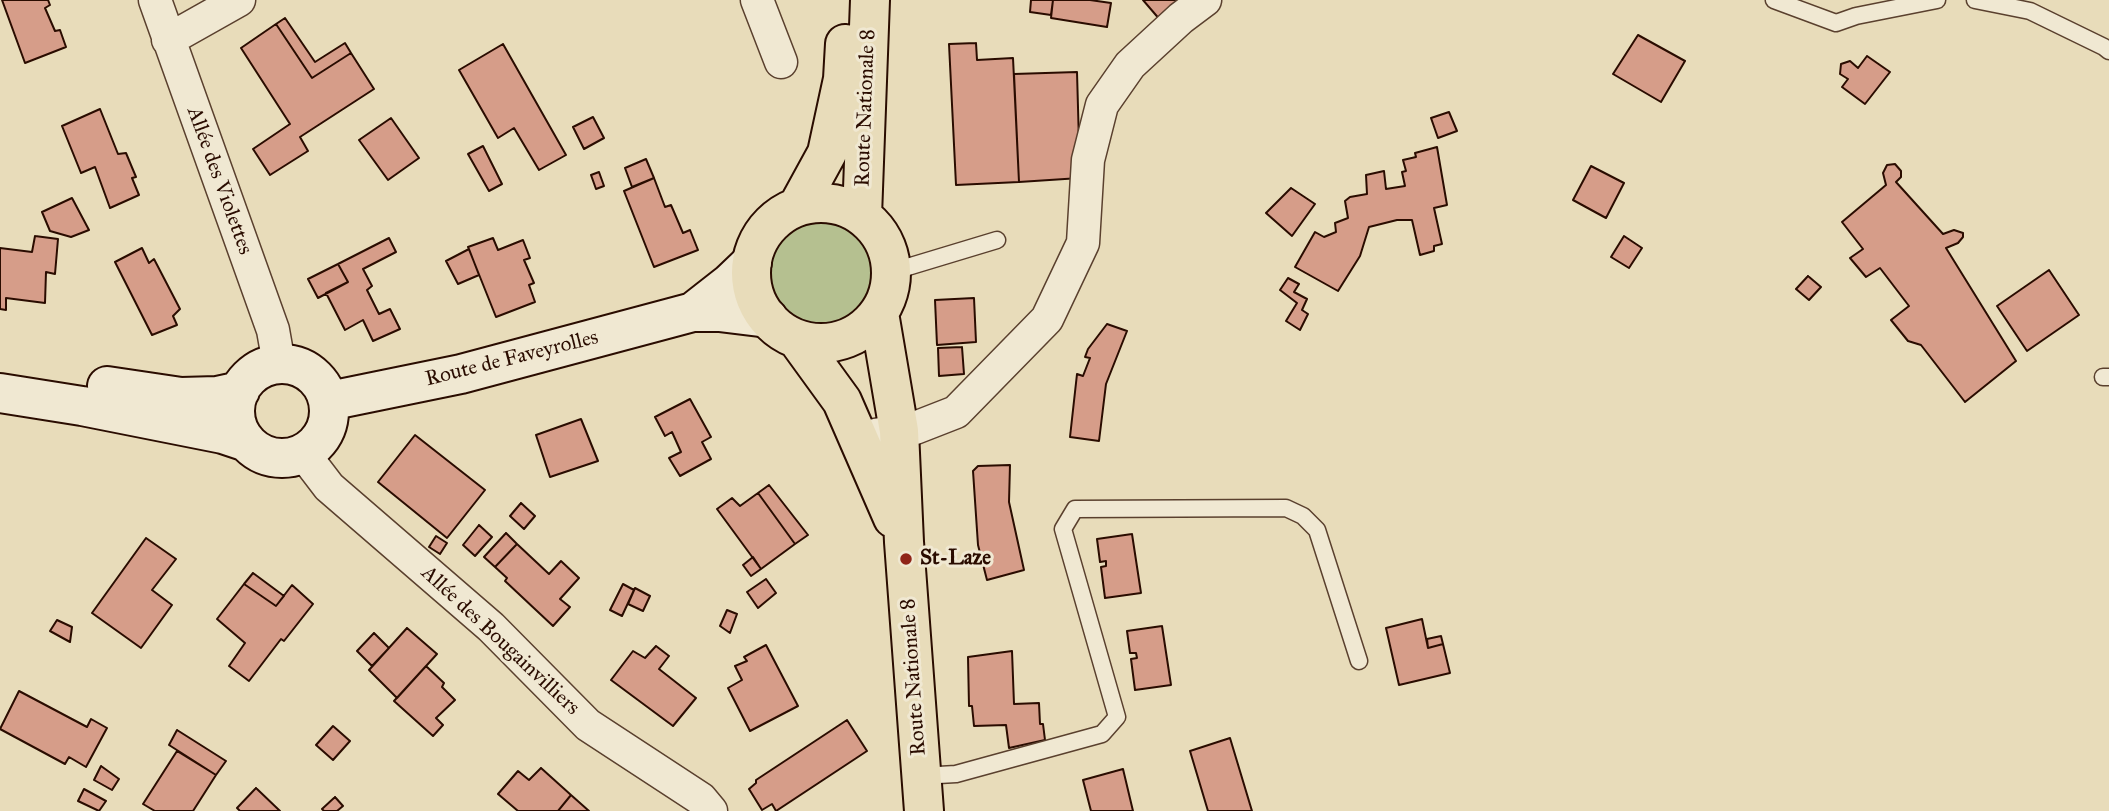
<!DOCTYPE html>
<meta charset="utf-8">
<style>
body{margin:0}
canvas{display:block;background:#e8dcba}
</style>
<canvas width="2109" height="811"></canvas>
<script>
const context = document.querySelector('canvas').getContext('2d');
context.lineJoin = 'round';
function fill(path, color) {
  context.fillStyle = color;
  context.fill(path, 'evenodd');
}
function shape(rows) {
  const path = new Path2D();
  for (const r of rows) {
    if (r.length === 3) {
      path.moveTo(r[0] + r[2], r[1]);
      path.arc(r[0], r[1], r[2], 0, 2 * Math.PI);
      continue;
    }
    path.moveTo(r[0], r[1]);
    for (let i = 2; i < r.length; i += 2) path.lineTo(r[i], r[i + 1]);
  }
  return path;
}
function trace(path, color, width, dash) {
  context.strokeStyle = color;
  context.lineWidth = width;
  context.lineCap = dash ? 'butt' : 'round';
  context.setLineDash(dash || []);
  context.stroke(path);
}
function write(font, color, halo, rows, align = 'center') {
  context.font = font + ' "IM FELL Great Primer",serif';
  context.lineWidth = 6;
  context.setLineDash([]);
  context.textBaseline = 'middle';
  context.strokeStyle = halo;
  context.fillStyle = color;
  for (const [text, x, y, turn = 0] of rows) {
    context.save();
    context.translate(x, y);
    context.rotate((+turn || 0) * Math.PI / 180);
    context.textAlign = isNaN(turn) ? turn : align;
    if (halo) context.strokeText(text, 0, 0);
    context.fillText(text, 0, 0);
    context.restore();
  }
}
fill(shape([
 [822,272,69]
]), '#b5c090');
const building = shape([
 [2,0,48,0,50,5,45,8,55,31,60,30,66,47,25,63,2,0],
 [1031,0,1053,0,1051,15,1030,12,1031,0],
 [1053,0,1090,0,1111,3,1107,27,1051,18,1053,0],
 [1143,0,1183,0,1161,21,1143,0],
 [285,18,315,62,345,43,351,53,312,78,276,24,285,18],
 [276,24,312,78,351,53,374,89,300,137,308,151,270,175,253,149,290,124,241,48,276,24],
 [1638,35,1685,61,1661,102,1613,74,1638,35],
 [976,43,977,60,1013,58,1019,182,956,185,949,44,976,43],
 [503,44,566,155,539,170,514,128,498,138,459,70,503,44],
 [1867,56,1890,72,1865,104,1842,87,1848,79,1840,74,1841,64,1850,61,1858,68,1867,56],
 [1077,72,1080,178,1019,182,1014,74,1077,72],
 [100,109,118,154,126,153,136,177,132,178,139,195,110,208,95,167,81,173,62,126,100,109],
 [1449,112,1457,131,1438,138,1431,118,1449,112],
 [593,117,604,138,584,149,573,127,593,117],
 [391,118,419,158,388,180,359,140,391,118],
 [483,146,502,184,489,191,468,154,483,146],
 [1437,147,1447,205,1434,208,1442,244,1434,246,1434,251,1420,255,1412,220,1397,220,1369,227,1360,256,1338,291,1295,267,1315,232,1324,237,1336,232,1335,223,1348,218,1345,201,1350,197,1367,194,1366,175,1384,171,1386,189,1405,186,1402,172,1406,171,1403,160,1416,157,1415,153,1437,147],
 [646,159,654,178,632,187,625,168,646,159],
 [1895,164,1901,171,1901,177,1896,182,1943,234,1954,230,1963,233,1963,237,1958,243,1946,248,2016,361,1965,402,1921,345,1908,341,1891,320,1909,306,1880,268,1866,277,1850,258,1863,249,1842,222,1886,185,1883,173,1887,165,1895,164],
 [1591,166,1624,183,1606,218,1573,200,1591,166],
 [599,172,604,186,596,189,591,175,599,172],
 [654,178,665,207,671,205,683,233,690,230,698,250,654,267,624,191,654,178],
 [1291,188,1315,204,1292,236,1266,213,1291,188],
 [72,198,89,230,71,237,50,231,42,212,72,198],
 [35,236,58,239,55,274,46,272,45,303,6,298,6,310,0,309,0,248,32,252,35,236],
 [1624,236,1642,248,1629,268,1611,257,1624,236],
 [389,238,396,252,363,269,372,286,367,290,379,314,390,309,400,329,373,341,363,320,345,330,326,293,348,282,338,264,389,238],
 [493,238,498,250,523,240,530,258,524,260,534,283,529,285,535,302,496,317,468,247,493,238],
 [142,248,149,263,154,259,180,309,173,316,177,325,152,335,115,262,142,248],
 [469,249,479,275,458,284,446,261,469,249],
 [338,264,348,282,318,298,308,279,338,264],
 [2049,270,2079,315,2027,351,1997,306,2049,270],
 [1808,276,1821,287,1809,300,1796,289,1808,276],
 [1288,278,1299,284,1294,292,1307,299,1302,310,1308,314,1300,330,1286,321,1297,303,1280,290,1288,278],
 [974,298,976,342,937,345,935,300,974,298],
 [1107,324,1127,331,1106,384,1099,441,1070,437,1077,374,1083,376,1090,358,1085,357,1088,349,1107,324],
 [962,347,964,374,939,376,938,348,962,347],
 [690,399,711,437,702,442,711,459,680,476,669,458,681,452,672,432,665,436,655,417,690,399],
 [581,419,598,461,550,477,536,435,581,419],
 [415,435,485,490,447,538,378,482,415,435],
 [1010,465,1009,502,1024,570,987,580,978,545,973,471,978,466,1010,465],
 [769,485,808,535,795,544,758,493,769,485],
 [758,493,795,544,761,569,717,509,732,498,740,506,758,493],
 [521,503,535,516,524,529,510,516,521,503],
 [479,525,492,537,475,556,463,545,479,525],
 [506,533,517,544,495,567,484,557,506,533],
 [1132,534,1141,593,1105,598,1101,567,1106,566,1106,561,1100,562,1097,539,1132,534],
 [436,536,447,543,440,554,429,547,436,536],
 [146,538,176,559,152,590,172,605,141,648,92,613,146,538],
 [517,544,549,574,561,561,579,578,560,599,570,607,553,626,505,581,507,578,495,567,517,544],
 [753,557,761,569,751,576,743,565,753,557],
 [253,573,284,596,276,606,244,584,253,573],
 [766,579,776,593,758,608,747,592,766,579],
 [244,584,276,606,292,585,313,604,284,641,281,639,249,681,229,666,245,643,217,619,244,584],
 [623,584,634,590,622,616,610,610,623,584],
 [635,588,650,596,643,611,628,604,635,588],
 [727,610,737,614,730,633,720,626,727,610],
 [1422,619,1428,648,1443,644,1450,673,1399,685,1386,628,1422,619],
 [57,620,72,627,70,642,50,631,57,620],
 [1162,626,1171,685,1135,690,1131,659,1137,658,1136,653,1130,653,1127,631,1162,626],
 [407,628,437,654,397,698,369,670,407,628],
 [374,633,389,648,372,666,357,651,374,633],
 [1441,636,1443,644,1428,648,1427,639,1441,636],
 [766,645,798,706,750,731,728,688,742,680,735,666,747,661,744,657,766,645],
 [656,646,669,656,659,669,696,698,673,726,611,680,633,651,645,658,656,646],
 [1012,651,1014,704,1039,703,1040,724,1043,724,1045,740,1009,748,1006,725,974,726,972,706,969,706,968,657,1012,651],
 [426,666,444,683,442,687,455,700,436,718,443,725,433,736,394,701,426,666],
 [19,691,87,727,91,719,107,728,86,767,69,757,65,764,0,729,19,691],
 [847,720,867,751,776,811,772,804,762,810,749,789,756,783,756,780,847,720],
 [333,726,350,741,333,760,316,745,333,726],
 [177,730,226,761,216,775,169,745,177,730],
 [1230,738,1252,811,1208,811,1190,751,1230,738],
 [177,751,216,775,193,811,155,811,143,804,177,751],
 [101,766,119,779,112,790,94,780,101,766],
 [541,768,571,795,558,811,518,811,498,794,518,771,529,780,541,768],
 [1123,769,1133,811,1091,811,1083,780,1123,769],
 [256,788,280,811,240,811,237,808,256,788],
 [84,789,106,801,99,811,78,801,84,789],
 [571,795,589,811,558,811,571,795],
 [335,797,343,806,337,811,324,811,322,809,335,797]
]);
fill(building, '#d69d89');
trace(building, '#2a0c00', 2);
const service = shape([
 [1774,0,1836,23,1856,16,1937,0],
 [1975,0,2030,11,2104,47,2109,51],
 [891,272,997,240],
 [2103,377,2109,377],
 [921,776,956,774,1102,734,1117,717,1063,529,1075,509,1286,508,1303,516,1317,530,1359,661]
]);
const minor = shape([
 [155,0,273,330,279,364],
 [757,0,781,62],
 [168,40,239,0],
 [875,435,915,428,956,412,1047,319,1083,243,1088,160,1102,105,1130,65,1181,18,1205,0],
 [303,453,329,487,491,627,588,725,701,799,711,811]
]);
const secondary = shape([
 [693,312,730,283,752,262],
 [282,411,47],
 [107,386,181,397,217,396,240,391],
 [0,393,82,406,223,434,247,442],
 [329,401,461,374,693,312,719,312,768,318]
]);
const primary = shape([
 [821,273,70],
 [798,206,827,153,843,79,845,44],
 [862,216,870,0],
 [879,313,899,431,904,542,924,811],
 [797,339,842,401,893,518]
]);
trace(service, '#5a402e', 19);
trace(minor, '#5a402e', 35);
trace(secondary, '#2a0c00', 42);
trace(primary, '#2a0c00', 42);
trace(service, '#f0e8d2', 16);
trace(minor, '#f0e8d2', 32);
trace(secondary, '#f0e8d2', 38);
trace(primary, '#e8dcba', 38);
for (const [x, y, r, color] of [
 [906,559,7,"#8f2418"]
]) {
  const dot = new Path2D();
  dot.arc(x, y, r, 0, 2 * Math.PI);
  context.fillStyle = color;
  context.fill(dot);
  trace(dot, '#f0e8d2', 2.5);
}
write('21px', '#2a0c00', '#f0e8d2', [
 ["Route Nationale 8",866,108,-88],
 ["Allée des Violettes",219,181,70],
 ["Route de Faveyrolles",512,359,-14],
 ["Allée des Bougainvilliers",500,641,43],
 ["Route Nationale 8",914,677,-94]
]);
write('bold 21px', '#2a0c00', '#f0e8d2', [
 ["St-Laze",920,559]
], 'left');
</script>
